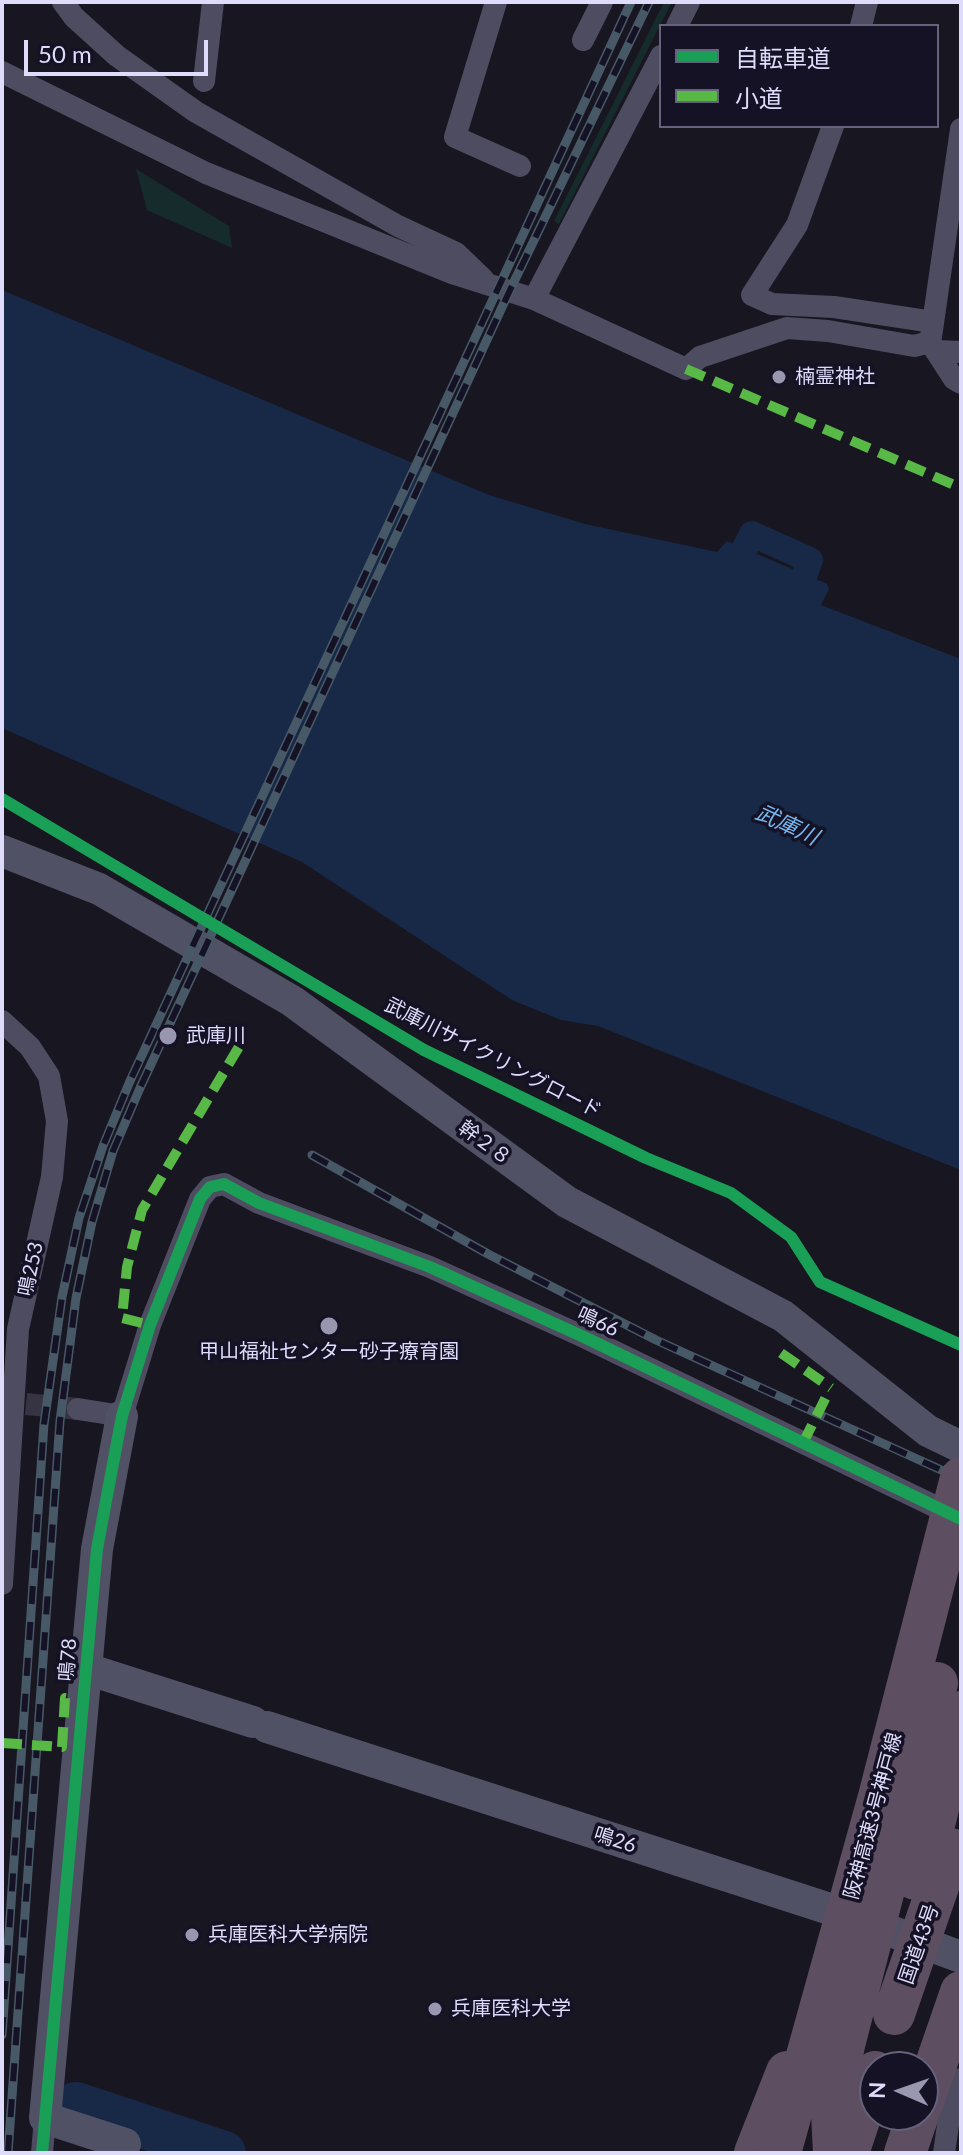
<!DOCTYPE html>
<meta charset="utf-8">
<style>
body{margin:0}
#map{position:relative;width:963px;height:2155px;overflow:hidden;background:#181621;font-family:Lato,"Noto Sans JP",sans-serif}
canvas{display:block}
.frame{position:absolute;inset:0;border:4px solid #dedbfb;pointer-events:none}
.legend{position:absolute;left:659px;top:24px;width:280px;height:104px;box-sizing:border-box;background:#151225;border:2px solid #65627b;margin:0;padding:10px 14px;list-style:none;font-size:24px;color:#dedbfb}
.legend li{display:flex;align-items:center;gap:16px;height:40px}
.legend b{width:40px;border:2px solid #65627b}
.north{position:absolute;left:859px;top:2051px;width:80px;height:80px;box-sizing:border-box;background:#151225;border:2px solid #65627b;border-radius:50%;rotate:272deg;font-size:22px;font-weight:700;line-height:32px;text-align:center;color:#dedbfb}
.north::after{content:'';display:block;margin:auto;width:28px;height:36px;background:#9996af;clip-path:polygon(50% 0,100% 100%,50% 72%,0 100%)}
.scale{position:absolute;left:24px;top:40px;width:184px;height:36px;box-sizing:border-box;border:4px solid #dedbfb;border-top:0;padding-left:10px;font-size:24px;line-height:28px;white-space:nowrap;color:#dedbfb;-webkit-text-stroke:6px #151225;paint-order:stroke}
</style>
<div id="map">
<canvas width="963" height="2155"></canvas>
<div class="frame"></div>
<ul class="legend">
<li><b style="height:10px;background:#1a9f57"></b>自転車道</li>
<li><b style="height:10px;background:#58b947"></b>小道</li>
</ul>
<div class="north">N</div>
<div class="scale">50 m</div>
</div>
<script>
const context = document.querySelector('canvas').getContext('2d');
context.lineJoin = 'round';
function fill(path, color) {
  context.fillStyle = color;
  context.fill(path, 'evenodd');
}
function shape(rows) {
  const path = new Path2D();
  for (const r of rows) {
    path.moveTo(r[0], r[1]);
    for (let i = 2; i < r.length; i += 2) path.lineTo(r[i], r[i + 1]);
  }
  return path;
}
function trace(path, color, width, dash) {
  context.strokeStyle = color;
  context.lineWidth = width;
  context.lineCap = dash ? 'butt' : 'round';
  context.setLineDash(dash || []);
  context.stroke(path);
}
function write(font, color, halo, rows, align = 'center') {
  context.font = font + ' Lato,"Noto Sans JP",sans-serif';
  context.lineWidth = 7;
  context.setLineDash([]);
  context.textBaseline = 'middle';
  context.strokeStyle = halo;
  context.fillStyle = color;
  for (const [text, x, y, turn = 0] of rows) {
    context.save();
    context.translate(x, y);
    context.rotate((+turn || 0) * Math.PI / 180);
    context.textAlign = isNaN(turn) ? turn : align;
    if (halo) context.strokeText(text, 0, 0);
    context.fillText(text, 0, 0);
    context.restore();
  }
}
fill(shape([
 [664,2,672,2,559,224,554,221],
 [136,169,229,226,232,248,147,210]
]), '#162b2b');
fill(shape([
 [2,290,489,495,585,524,717,552,727,541,827,584,829,589,821,605,961,659,961,1170,598,1026,561,1020,512,1000,302,862,2,728]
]), '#172946');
trace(shape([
 [745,548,752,534,810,560,805,574]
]), '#172946', 26);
trace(shape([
 [76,2104,224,2153]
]), '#172946', 44);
trace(shape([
 [26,1404,78,1409]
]), '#363442', 22, [22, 11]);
trace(shape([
 [63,2,74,17,117,56,196,112,398,226,456,253,483,279],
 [496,2,455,137,520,166],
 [677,26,689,2],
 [861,26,867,2],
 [583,40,602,2],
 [2,72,206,173,452,273,534,299,686,369,700,357,787,328,828,331,914,346,930,342,954,379,961,383],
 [204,81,213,2],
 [833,126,797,225,752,295,772,304,834,307,933,322],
 [534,299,661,56],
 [931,337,961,129],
 [937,351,961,352],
 [2,1021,30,1047,49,1076,57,1121,52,1177,18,1329,2,1584],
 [78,1409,122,1416,150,1325,200,1199,210,1187,224,1184,259,1203,430,1267,584,1337,957,1517],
 [42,2153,45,2118],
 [944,2153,949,2118,961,2079]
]), '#4e4c60', 22);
trace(shape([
 [2,851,99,889,292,1001,567,1202,783,1316,928,1431,961,1447],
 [122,1416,97,1549,45,2118,125,2144],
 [87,1669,253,1722],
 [267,1727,836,1911,961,1957]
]), '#515166', 32);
trace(shape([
 [923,2102,961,1992],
 [755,2153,787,2072],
 [848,2153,875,2072],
 [905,2153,918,2115]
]), '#5e4e62', 42);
const rail = shape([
 [312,1155,488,1254,656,1340,961,1479],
 [2,2035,44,1424,62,1297,79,1218,103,1146,130,1081,631,2],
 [8,2153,60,1421,76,1298,92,1222,113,1151,140,1088,510,290,649,2]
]);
trace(rail, '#475967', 9);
trace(rail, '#151225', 6, [18]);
trace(shape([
 [915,1879,935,1821,961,1712],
 [894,2014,951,1849],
 [780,2153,879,1797,961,1478],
 [834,2153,832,2112,844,2045,937,1683]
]), '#5e4e62', 42);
trace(shape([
 [686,369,961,488],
 [142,1323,122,1318,127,1267,142,1210,240,1045,238,1030],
 [781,1353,831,1388],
 [803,1443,826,1397],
 [2,1743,62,1747,65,1698,72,1699]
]), '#58b947', 10, [20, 10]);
trace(shape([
 [2,799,424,1050,646,1158,731,1193,791,1237,820,1282,961,1345],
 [42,2153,97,1549,122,1416,150,1325,200,1199,210,1187,224,1184,259,1203,430,1267,584,1337,961,1519]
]), '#1a9f57', 12);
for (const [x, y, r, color] of [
 [779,377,8,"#9996af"],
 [168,1036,10,"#9996af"],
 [329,1326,10,"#9996af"],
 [192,1935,8,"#9996af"],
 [435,2009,8,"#9996af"]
]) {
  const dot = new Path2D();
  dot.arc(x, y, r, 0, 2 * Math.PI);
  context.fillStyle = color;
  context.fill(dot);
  trace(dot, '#151225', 3);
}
write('20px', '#dedbfb', '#151225', [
 ["楠霊神社",795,377],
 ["武庫川",186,1036],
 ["甲山福祉センター砂子療育園",329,1352,"center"],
 ["兵庫医科大学病院",208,1935],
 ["兵庫医科大学",451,2009]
], 'left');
write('20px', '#dedbfb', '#151225', [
 ["武庫川サイクリングロード",493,1058,27],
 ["幹２８",485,1143,36],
 ["鳴253",31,1269,-78],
 ["鳴66",598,1322,25],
 ["鳴78",68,1660,-85],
 ["阪神高速3号神戸線",873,1816,-75],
 ["鳴26",615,1840,18],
 ["国道43号",919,1944,-71]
]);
write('italic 22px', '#75b7ef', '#151225', [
 ["武庫川",787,825,25]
]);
</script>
